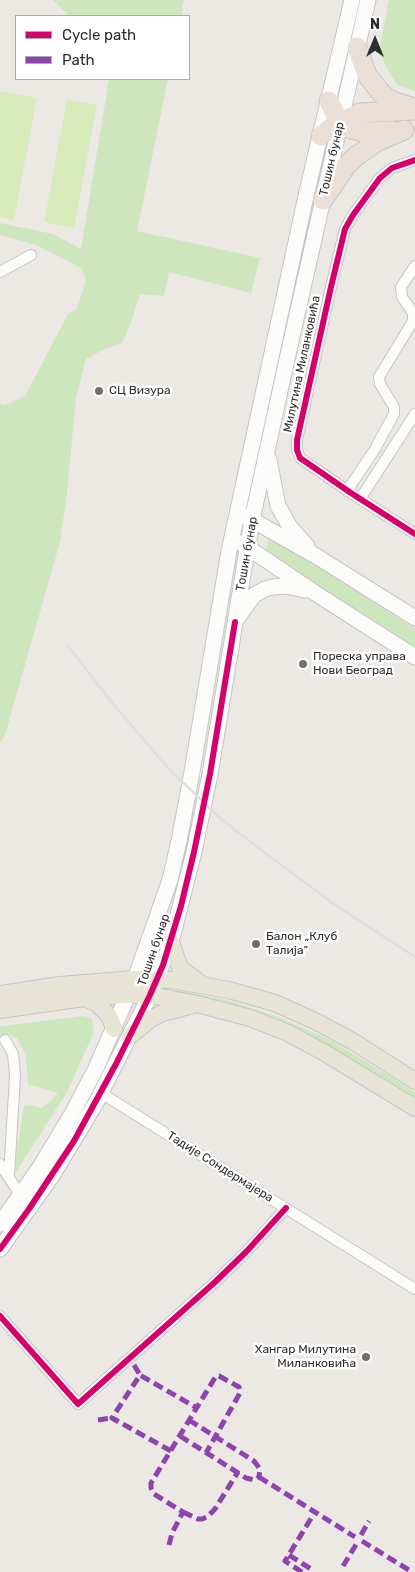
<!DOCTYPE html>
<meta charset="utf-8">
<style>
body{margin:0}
#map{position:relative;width:415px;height:1572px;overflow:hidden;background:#ece8e4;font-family:Rubik,sans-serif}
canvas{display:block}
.legend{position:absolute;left:15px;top:15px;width:175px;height:65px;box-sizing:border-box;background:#fff;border:1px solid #ababab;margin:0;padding:6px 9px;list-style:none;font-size:15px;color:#2e2e2e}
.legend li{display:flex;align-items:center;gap:10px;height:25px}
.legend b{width:25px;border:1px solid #ababab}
.north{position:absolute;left:350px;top:15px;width:50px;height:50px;-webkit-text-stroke:4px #fff;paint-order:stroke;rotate:0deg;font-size:14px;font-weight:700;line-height:20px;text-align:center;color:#2e2e2e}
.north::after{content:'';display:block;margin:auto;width:18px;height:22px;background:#2e2e2e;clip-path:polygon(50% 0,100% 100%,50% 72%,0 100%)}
</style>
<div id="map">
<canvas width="415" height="1572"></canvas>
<ul class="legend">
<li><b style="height:6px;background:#d6006c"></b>Cycle path</li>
<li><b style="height:6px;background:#8e44ad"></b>Path</li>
</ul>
<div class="north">N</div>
</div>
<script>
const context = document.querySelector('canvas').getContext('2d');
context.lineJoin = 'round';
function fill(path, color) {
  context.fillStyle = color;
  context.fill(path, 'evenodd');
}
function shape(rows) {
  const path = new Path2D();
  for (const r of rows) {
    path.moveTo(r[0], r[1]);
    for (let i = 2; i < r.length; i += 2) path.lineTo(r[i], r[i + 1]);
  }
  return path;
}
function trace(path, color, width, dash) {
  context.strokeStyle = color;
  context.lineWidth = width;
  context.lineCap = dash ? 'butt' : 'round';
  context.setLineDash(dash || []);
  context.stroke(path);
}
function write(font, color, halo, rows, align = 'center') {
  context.font = font + ' Rubik,sans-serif';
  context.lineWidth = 5;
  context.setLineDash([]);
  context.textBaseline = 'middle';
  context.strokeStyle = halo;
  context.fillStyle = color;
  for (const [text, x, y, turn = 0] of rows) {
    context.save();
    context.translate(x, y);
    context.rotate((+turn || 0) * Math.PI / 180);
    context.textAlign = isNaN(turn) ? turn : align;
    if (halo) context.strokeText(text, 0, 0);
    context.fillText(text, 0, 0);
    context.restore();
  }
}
fill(shape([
 [53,0,184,0,181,16,69,16],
 [389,0,415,0,415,91,397,85,379,54],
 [109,79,168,79,137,231,260,258,251,293,169,272,164,296,140,294,131,322,122,343,105,349,86,359,76,398,67,493,60,542,5,735,0,742,0,404,5,405,25,396,68,314,77,309,86,280,81,268,36,245,0,235,0,223,53,234,81,249],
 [270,536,415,629,415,648,265,551],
 [176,990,224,999,279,1017,332,1041,415,1092,415,1104,323,1046,174,996],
 [84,1016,92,1019,94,1032,67,1092,16,1172,15,1163,24,1106,30,1105,41,1108,50,1102,58,1093,28,1084,26,1056,17,1038,7,1034,0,1035,0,1026]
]), '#cee6be');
fill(shape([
 [0,91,37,98,14,220,0,217],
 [67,99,97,105,74,228,44,222]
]), '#d9eabb');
const street = shape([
 [415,160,392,168,380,178,353,215,345,229,331,287,297,440,297,450,300,458,351,493,415,534],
 [0,272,31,255],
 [347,491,375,449,394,414,394,407,380,384,379,377,413,321,413,313,402,297,401,287,415,266],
 [360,499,415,414],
 [5,1040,13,1054,15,1076,9,1176],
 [101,1093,415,1289],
 [0,1164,21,1196],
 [0,1316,78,1404,214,1283,246,1252,286,1208]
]);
const secondary = shape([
 [269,460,278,506,290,527,307,546],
 [245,516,316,556,415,618],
 [241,543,315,593,415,657],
 [238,617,254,595,265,589,273,587,286,586,305,590],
 [0,1224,40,1167,73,1112,96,1068,135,979,170,880,179,841,192,772,229,551,306,196,352,0],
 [0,1249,52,1176,96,1103,150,995,171,942,194,852,210,774,252,520,287,359,368,0]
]);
const primary = shape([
 [171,942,180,968,200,983],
 [0,994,60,985,135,979,171,980,229,990,275,1003,317,1022,354,1042,415,1081],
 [84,998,96,1003,106,1012,111,1020,114,1029],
 [0,1010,84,998,128,995,150,995,197,1004,250,1018,288,1033,325,1053,415,1108],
 [130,1036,152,1018,163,1013,193,1005]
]);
const highway = shape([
 [357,47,367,75,382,94,392,101,411,107],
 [329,101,337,117,346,126,351,129,364,132,393,131],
 [321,136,333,126,360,113,415,110],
 [323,200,346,166,355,157,378,141,404,130]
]);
trace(street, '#c5c4c5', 12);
trace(secondary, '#c5c4c5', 17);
trace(primary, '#c6c5c4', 18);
trace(highway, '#c6c5c4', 21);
trace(street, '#fcfcfb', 10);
trace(secondary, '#fcfcfb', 15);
trace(primary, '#e8e4d6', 16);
trace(highway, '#eadfd6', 19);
trace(shape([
 [68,646,114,705,170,770,220,818,265,853,334,904,415,957]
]), '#dfdfe1', 2.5);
trace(shape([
 [134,1365,140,1375],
 [98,1420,112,1418],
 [189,1420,254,1461,260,1469,259,1477],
 [180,1436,246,1478,255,1480,259,1477],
 [171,1451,112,1418,140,1375,197,1408],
 [259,1477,355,1537],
 [183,1512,198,1519,202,1519,207,1517,215,1509,238,1472],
 [361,1535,369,1521],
 [362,1541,412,1572],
 [169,1545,172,1533,183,1512,154,1494,151,1488,151,1483,216,1376,219,1376,239,1387,240,1393,206,1453],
 [289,1555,311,1569,309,1572],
 [343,1566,357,1543],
 [302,1572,285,1561,315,1512]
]), '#8e44ad', 5, [10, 5]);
trace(shape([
 [415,160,392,168,380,178,353,215,345,229,331,287,297,440,297,450,300,458,351,493,415,534],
 [0,1249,29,1209,74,1141,116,1064,150,995,163,965,181,906,194,852,210,774,235,622],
 [0,1316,78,1404,214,1283,246,1252,286,1208]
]), '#d6006c', 6);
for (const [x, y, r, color] of [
 [99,391,5,"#706f6e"],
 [303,664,5,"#706f6e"],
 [256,944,5,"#706f6e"],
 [366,1357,5,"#706f6e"]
]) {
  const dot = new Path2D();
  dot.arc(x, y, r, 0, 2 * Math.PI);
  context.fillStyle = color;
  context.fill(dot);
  trace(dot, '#fff', 2);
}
write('12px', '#2e2e2e', '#fff', [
 ["Тошин бунар",332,159,-77],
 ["Милутина Миланковића",302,364,-78],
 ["Тошин бунар",247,554,-80],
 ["Тошин бунар",154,950,-71],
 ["Тадије Сондермајера",220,1167,32]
]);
write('12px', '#2e2e2e', '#fff', [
 ["СЦ Визура",109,391],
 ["Пореска управа",313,657],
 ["Нови Београд",313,671],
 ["Балон „Клуб",266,937],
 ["Талија”",266,951],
 ["Хангар Милутина",356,1350,"right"],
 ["Миланковића",356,1364,"right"]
], 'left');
</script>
